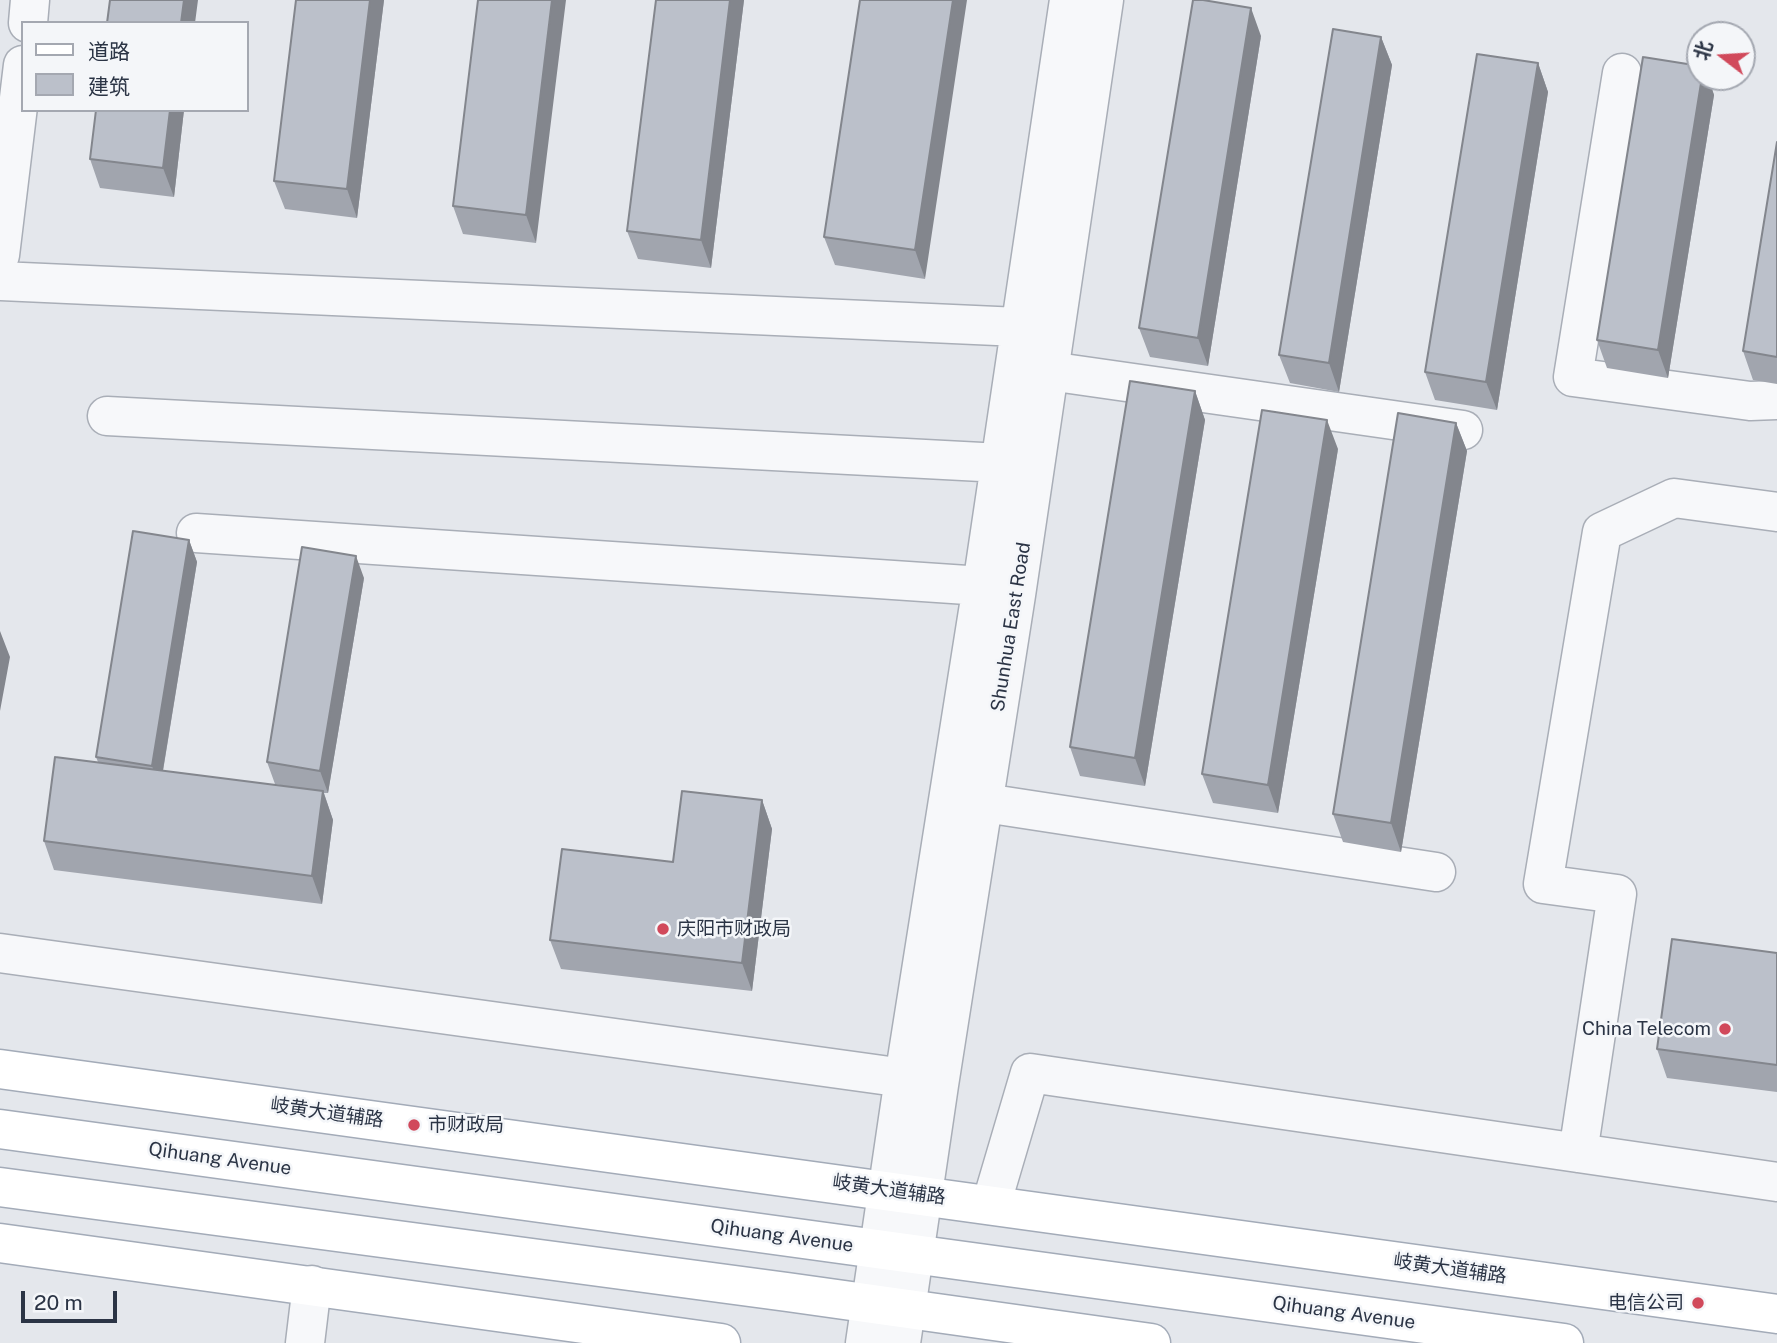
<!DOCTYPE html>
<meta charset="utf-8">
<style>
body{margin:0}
#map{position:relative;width:1777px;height:1343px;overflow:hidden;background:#e4e7ec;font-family:"Public Sans","Noto Sans SC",sans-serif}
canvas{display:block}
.legend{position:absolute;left:21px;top:21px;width:228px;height:91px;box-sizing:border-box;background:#f4f6f9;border:2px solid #a4a8b1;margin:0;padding:9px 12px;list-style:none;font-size:21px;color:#2b3445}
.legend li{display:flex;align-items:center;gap:14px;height:35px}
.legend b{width:35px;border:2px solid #a4a8b1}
.north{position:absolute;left:1686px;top:21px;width:70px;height:70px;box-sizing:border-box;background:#f4f6f9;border:2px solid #a4a8b1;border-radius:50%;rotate:287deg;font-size:19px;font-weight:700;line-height:28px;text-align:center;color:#2b3445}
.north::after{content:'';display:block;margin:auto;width:24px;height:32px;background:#d1495b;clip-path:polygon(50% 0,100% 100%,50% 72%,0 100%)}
.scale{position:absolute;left:21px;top:1291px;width:96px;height:32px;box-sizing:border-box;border:4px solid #2b3445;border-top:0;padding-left:9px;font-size:21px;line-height:24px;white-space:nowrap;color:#2b3445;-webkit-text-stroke:5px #f4f6f9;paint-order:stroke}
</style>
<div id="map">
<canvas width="1777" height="1343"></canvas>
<ul class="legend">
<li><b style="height:9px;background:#fff"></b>道路</li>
<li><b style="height:19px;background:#bbc0ca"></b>建筑</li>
</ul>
<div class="north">北</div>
<div class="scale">20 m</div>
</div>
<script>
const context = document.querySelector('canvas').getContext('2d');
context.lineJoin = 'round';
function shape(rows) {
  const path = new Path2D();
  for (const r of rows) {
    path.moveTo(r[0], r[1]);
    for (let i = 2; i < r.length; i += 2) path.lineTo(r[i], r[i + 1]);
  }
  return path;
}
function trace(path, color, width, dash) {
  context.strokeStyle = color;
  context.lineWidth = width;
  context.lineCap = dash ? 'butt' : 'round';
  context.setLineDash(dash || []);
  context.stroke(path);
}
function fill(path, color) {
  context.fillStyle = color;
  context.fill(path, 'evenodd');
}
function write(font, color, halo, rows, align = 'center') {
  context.font = font + ' "Public Sans","Noto Sans SC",sans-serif';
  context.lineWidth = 5;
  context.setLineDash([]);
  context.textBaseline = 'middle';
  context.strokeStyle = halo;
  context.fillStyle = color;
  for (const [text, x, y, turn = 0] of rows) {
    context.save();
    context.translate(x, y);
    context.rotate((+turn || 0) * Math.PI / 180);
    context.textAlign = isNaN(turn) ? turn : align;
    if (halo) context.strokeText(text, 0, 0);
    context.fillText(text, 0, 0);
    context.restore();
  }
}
const minor = shape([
 [28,23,30,0],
 [1622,73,1573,377,1750,401,1777,400],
 [0,255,23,65],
 [0,281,1019,327],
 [1049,371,1463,430],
 [107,416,1001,463],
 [196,533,982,586],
 [985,803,1436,872],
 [0,953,904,1078],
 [1578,1153,1617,894,1543,884,1602,532,1674,498,1777,512],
 [991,1205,1030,1073,1777,1182],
 [305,1343,312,1285],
 [865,1343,904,1078,982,586,1069,0],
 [901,1343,939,1085,1016,595,1104,0]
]);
const major = shape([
 [0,1069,1777,1314],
 [0,1129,1564,1343],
 [0,1187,787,1292,1151,1343],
 [0,1243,721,1343]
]);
trace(minor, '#a9aeb7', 41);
trace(major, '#a3abb8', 41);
trace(minor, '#f7f8fa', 38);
trace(major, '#fff', 38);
fill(shape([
 [296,0,384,0,357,218,285,209,274,181],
 [478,0,536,243,463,234,453,206],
 [656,0,744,0,711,268,638,259,627,231],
 [860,0,925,279,835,265,824,237],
 [1261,36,1208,366,1150,357,1139,328],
 [1381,37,1392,65,1339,392,1290,383,1279,355],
 [1538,63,1548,92,1497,410,1435,400,1425,372],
 [1700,77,1708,77,1714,95,1668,378,1607,368,1597,340],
 [184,110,174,197,100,188,90,159],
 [1777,142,1777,384,1753,380,1743,351],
 [1195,391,1205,420,1145,786,1080,776,1070,747],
 [1456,423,1467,451,1401,852,1343,842,1333,814],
 [1338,449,1278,813,1213,803,1202,774],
 [189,540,197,562,163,771,291,787,275,784,267,762,364,578,328,793,324,793,333,820,322,904,54,870,44,841,98,762,96,757],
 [762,800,772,829,752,991,561,969,550,940,673,862],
 [1777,953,1777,1092,1667,1078,1657,1049]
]), '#a1a5ae');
fill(shape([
 [184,0,198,0,195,23,181,23],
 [370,0,384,0,357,218,347,189],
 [552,0,566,0,536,243,526,215],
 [730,0,744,0,711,268,701,240],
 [953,0,967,0,925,279,915,250],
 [1251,8,1261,36,1208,366,1198,338],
 [1381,37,1392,65,1339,392,1329,363],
 [1538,63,1548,92,1497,410,1486,382],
 [1702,77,1708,77,1714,95,1668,378,1658,350],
 [170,110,184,110,174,197,163,168],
 [1195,391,1205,420,1145,786,1135,758],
 [1327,420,1338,449,1278,813,1268,785],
 [1456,423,1467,451,1401,852,1391,823],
 [189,540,197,562,160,788,152,766],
 [356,556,364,578,328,793,320,771],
 [0,631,10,657,0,711],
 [323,791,333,820,322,904,312,876],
 [762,800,772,829,752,991,742,963]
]), '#83868d');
const building = shape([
 [110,0,184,0,181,23,107,23,110,0],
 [296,0,370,0,347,189,274,181,296,0],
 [478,0,552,0,526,215,453,206,478,0],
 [656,0,730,0,701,240,627,231,656,0],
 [860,0,953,0,915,250,824,237,860,0],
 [1193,0,1203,0,1251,8,1198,338,1139,328,1193,0],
 [1333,29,1381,37,1329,363,1279,355,1333,29],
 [1477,54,1538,63,1486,382,1425,372,1477,54],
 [1643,57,1700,66,1700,77,1702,77,1658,350,1597,340,1643,57],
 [96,110,170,110,163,168,90,159,96,110],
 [1777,142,1777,357,1743,351,1777,142],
 [1130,381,1195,391,1135,758,1070,747,1130,381],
 [1262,410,1327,420,1268,785,1202,774,1262,410],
 [1398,413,1456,423,1391,823,1333,814,1398,413],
 [133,531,189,540,152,766,96,757,133,531],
 [302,547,356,556,320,771,267,762,302,547],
 [55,757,323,791,312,876,44,841,55,757],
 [682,791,762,800,742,963,550,940,562,849,673,862,682,791],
 [1672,939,1777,953,1777,1065,1657,1049,1672,939]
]);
fill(building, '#bbc0ca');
trace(building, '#83868d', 2);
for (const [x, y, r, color] of [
 [663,929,7,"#d1495b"],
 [1725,1029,7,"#d1495b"],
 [414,1125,7,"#d1495b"],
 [1698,1303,7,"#d1495b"]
]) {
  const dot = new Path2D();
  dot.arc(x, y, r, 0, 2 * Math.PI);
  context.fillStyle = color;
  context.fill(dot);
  trace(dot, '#f4f6f9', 2.5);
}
write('19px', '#2b3445', '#f4f6f9', [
 ["Shunhua East Road",1011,627,-81],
 ["岐黄大道辅路",327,1113,8],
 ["Qihuang Avenue",220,1159,8],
 ["岐黄大道辅路",889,1190,8],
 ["Qihuang Avenue",782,1236,8],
 ["岐黄大道辅路",1450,1269,8],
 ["Qihuang Avenue",1344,1313,8]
]);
write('19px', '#2b3445', '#f4f6f9', [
 ["庆阳市财政局",677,929],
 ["China Telecom",1711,1029,"right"],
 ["市财政局",428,1125],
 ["电信公司",1684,1303,"right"]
], 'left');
</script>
